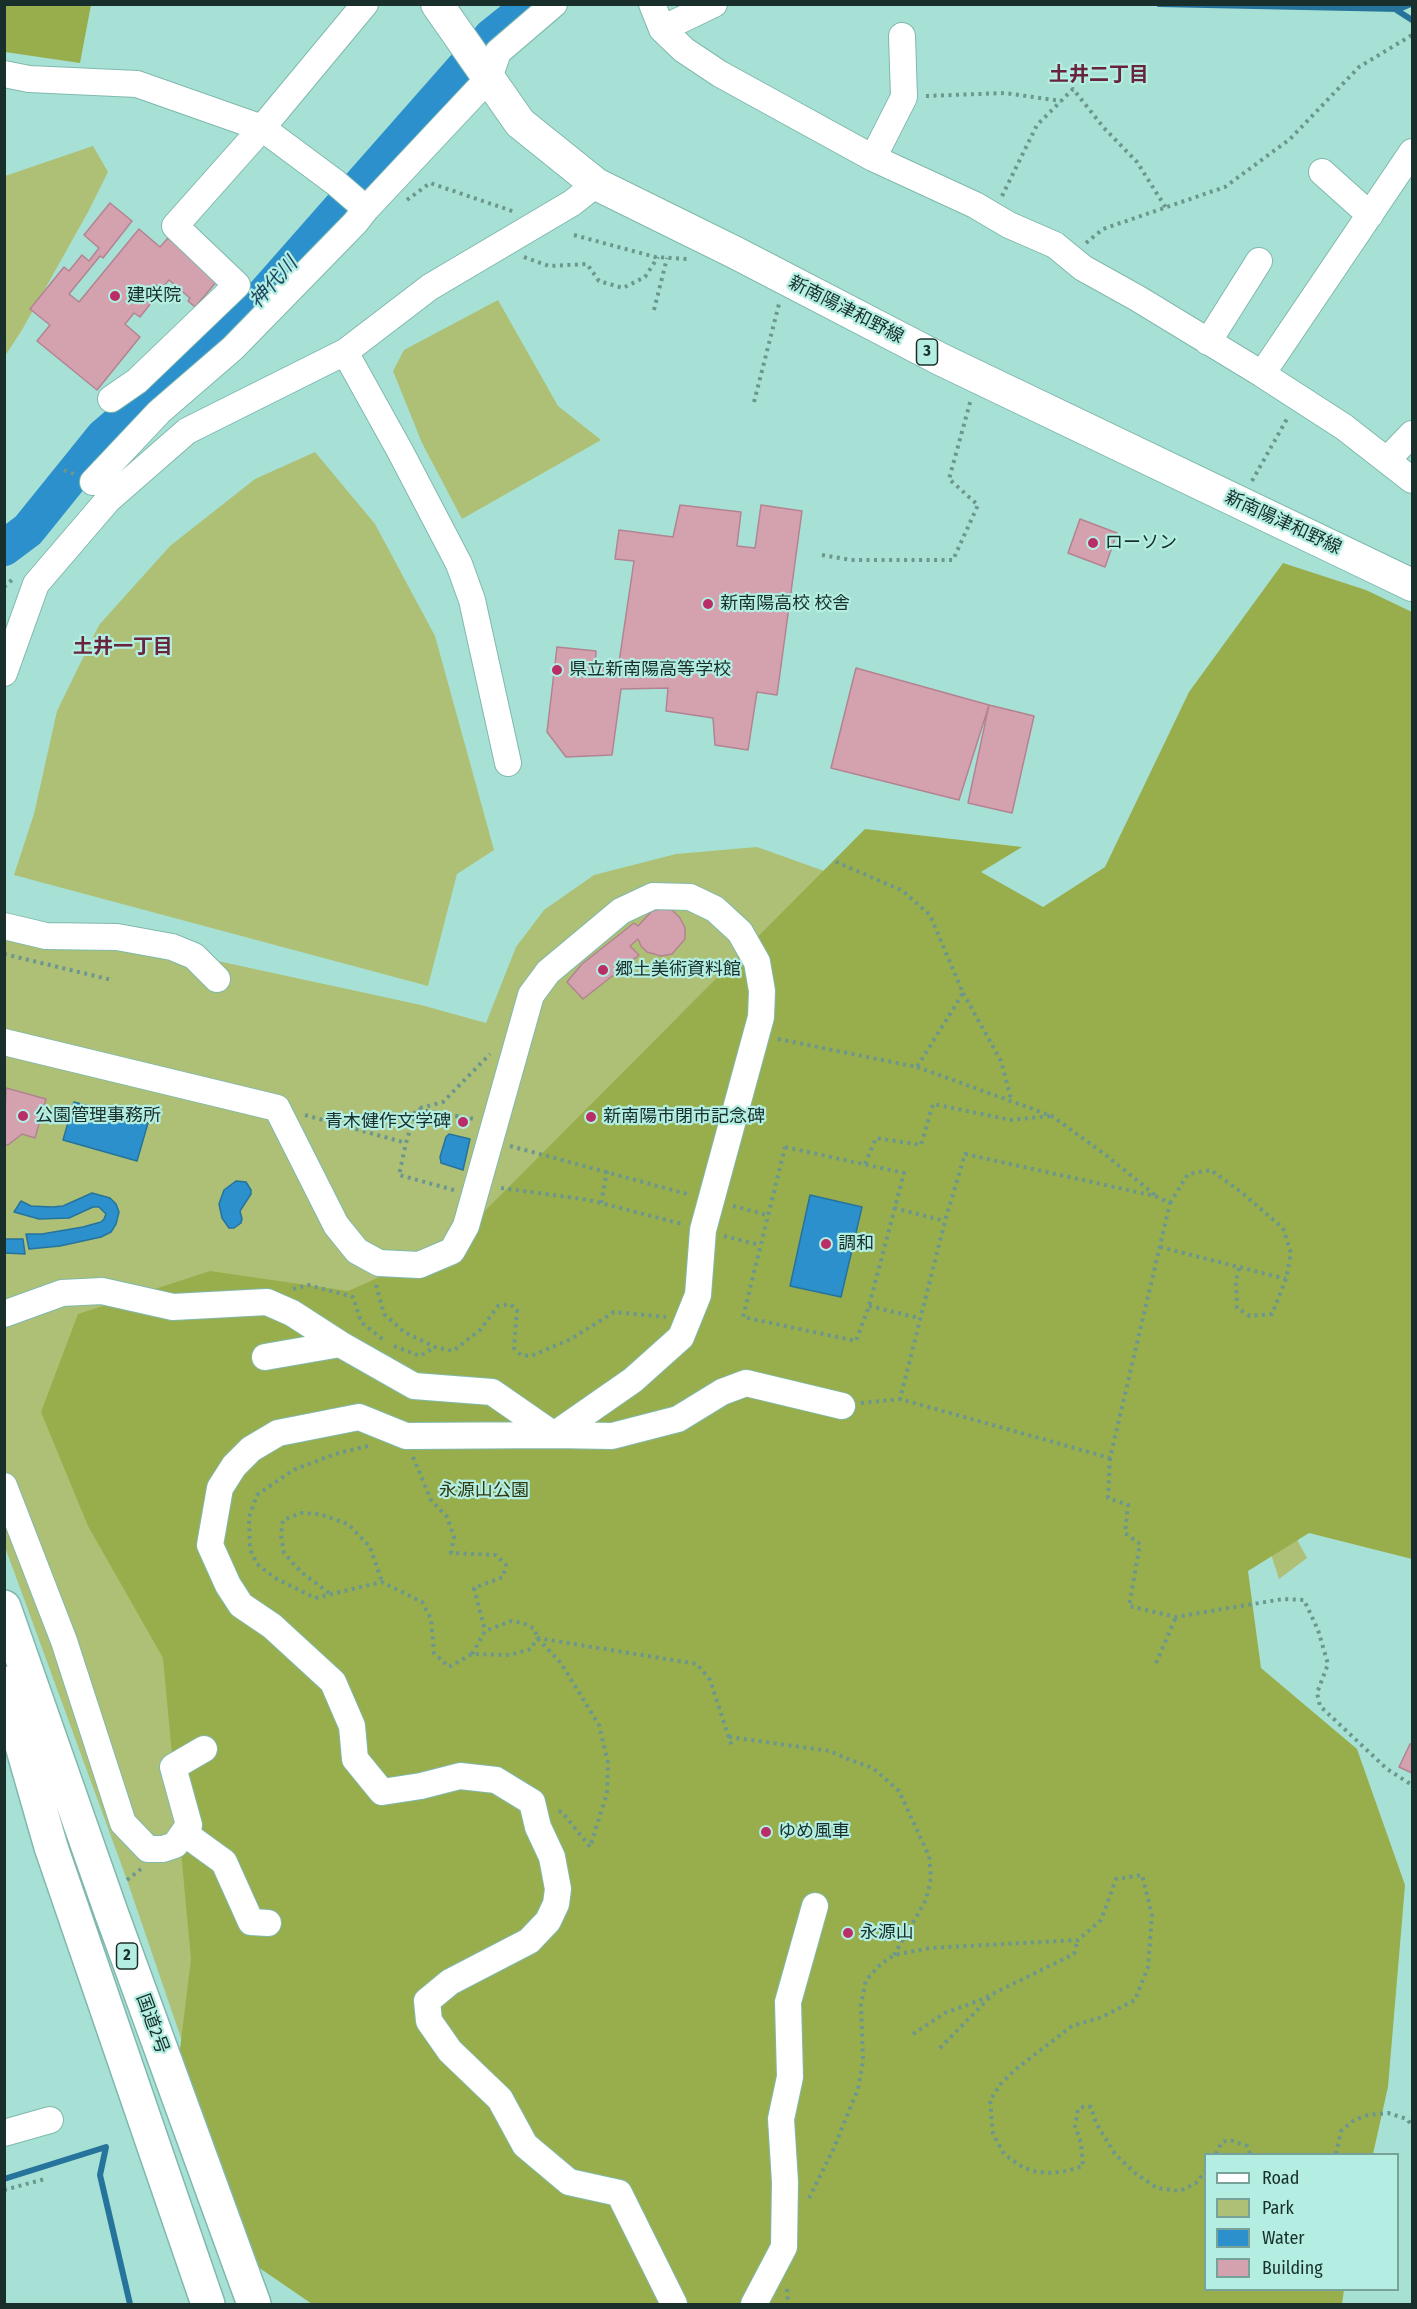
<!DOCTYPE html>
<meta charset="utf-8">
<style>
body{margin:0}
#map{position:relative;width:1417px;height:2309px;overflow:hidden;background:#a7e1d5;font-family:"Fira Sans Condensed",sans-serif}
canvas{display:block}
.frame{position:absolute;inset:0;border:6px solid #182f2b;pointer-events:none}
.legend{position:absolute;left:1204px;top:2153px;width:195px;height:138px;box-sizing:border-box;background:#b4eee2;border:2px solid #76a299;margin:0;padding:8px 10px;list-style:none;font-size:18px;color:#182f2b}
.legend li{display:flex;align-items:center;gap:12px;height:30px}
.legend b{width:30px;border:2px solid #76a299}
</style>
<div id="map">
<canvas width="1417" height="2309"></canvas>
<div class="frame"></div>
<ul class="legend">
<li><b style="height:8px;background:#fff"></b>Road</li>
<li><b style="height:16px;background:#adc075"></b>Park</li>
<li><b style="height:16px;background:#2c90cc"></b>Water</li>
<li><b style="height:16px;background:#d4a2af"></b>Building</li>
</ul>
</div>
<script>
const context = document.querySelector('canvas').getContext('2d');
context.lineJoin = 'round';
function fill(path, color) {
  context.fillStyle = color;
  context.fill(path, 'evenodd');
}
function shape(rows) {
  const path = new Path2D();
  for (const r of rows) {
    path.moveTo(r[0], r[1]);
    for (let i = 2; i < r.length; i += 2) path.lineTo(r[i], r[i + 1]);
  }
  return path;
}
function trace(path, color, width, dash) {
  context.strokeStyle = color;
  context.lineWidth = width;
  context.lineCap = dash ? 'butt' : 'round';
  context.setLineDash(dash || []);
  context.stroke(path);
}
function write(font, color, halo, rows, align = 'center') {
  context.font = font + ' "Fira Sans Condensed","Noto Sans JP",sans-serif';
  context.lineWidth = 4.5;
  context.setLineDash([]);
  context.textBaseline = 'middle';
  context.strokeStyle = halo;
  context.fillStyle = color;
  for (const [text, x, y, turn = 0] of rows) {
    context.save();
    context.translate(x, y);
    context.rotate((+turn || 0) * Math.PI / 180);
    context.textAlign = isNaN(turn) ? turn : align;
    if (halo) context.strokeText(text, 0, 0);
    context.fillText(text, 0, 0);
    context.restore();
  }
}
fill(shape([
 [93,146,108,172,88,212,22,330,5,356,5,176],
 [498,300,558,406,601,440,462,519,422,443,393,371,404,350],
 [315,452,375,524,435,636,494,850,457,874,428,986,14,875,34,814,57,711,99,625,170,546,255,479],
 [757,847,872,888,184,2047,127,1880,5,1547,5,915,421,1005,486,1023,516,947,544,910,594,875,676,854],
 [1267,1484,1307,1558,1279,1579,1268,1545]
]), '#adc075');
fill(shape([
 [4,5,91,5,80,63,5,52],
 [1283,563,1366,590,1412,612,1412,1559,1309,1533,1248,1571,1261,1668,1357,1749,1405,1885,1388,2087,1373,2154,1206,2154,1206,2290,1344,2290,1342,2304,312,2304,258,2267,171,2123,191,1959,163,1658,88,1526,41,1412,78,1314,210,1271,348,1291,450,1246,865,829,1022,847,981,872,1043,907,1105,867,1189,692]
]), '#98ae4c');
const water = shape([
 [74,1102,148,1123,137,1161,63,1140,74,1102],
 [449,1134,470,1139,463,1170,441,1163,440,1157,446,1137,449,1134],
 [236,1181,246,1182,251,1190,251,1194,240,1211,242,1219,241,1223,234,1228,229,1228,222,1218,219,1204,224,1190,236,1181],
 [92,1193,110,1198,116,1204,119,1212,116,1224,111,1232,101,1237,60,1246,29,1249,26,1234,42,1234,83,1227,101,1222,104,1219,106,1214,99,1207,93,1207,69,1218,39,1219,14,1212,21,1201,31,1206,52,1207,63,1206,92,1193],
 [810,1195,862,1207,841,1297,790,1286,810,1195],
 [4,1239,23,1239,25,1254,5,1253,4,1239]
]);
fill(water, '#2c90cc');
trace(water, '#26739c', 1.5);
trace(shape([
 [1159,4,1399,9,1411,4],
 [1395,9,1412,20],
 [4,2179,106,2147,100,2175,130,2304]
]), '#26739c', 6);
trace(shape([
 [4,548,28,530,103,437,249,312,492,36,532,4]
]), '#2c90cc', 36);
const building = shape([
 [110,203,132,221,103,258,100,256,69,294,79,302,139,229,160,247,168,238,218,280,195,307,188,301,190,298,169,280,161,289,156,285,145,298,151,303,140,317,134,313,125,324,140,337,97,390,37,341,50,325,30,309,64,267,69,271,82,255,89,261,99,248,84,235,110,203],
 [680,505,741,512,737,546,755,548,761,505,802,511,777,695,757,692,748,750,715,745,713,718,666,711,668,688,621,689,612,755,566,757,547,732,557,647,596,651,595,667,618,669,634,561,615,559,619,530,673,537,680,505],
 [1080,519,1117,533,1105,567,1068,553,1080,519],
 [856,668,989,705,959,800,831,768,856,668],
 [989,705,1034,716,1012,813,968,803,989,705],
 [661,909,672,910,680,918,685,928,685,939,672,954,661,956,647,952,641,946,638,939,630,946,639,955,583,999,567,982,582,964,634,923,638,926,652,911,661,909],
 [6,1088,46,1099,35,1138,22,1134,8,1145,4,1144,6,1088],
 [1410,1744,1412,1744,1412,1773,1399,1767,1410,1744]
]);
fill(building, '#d4a2af');
trace(building, '#b38391', 1.5);
const minor = shape([
 [652,4,662,29,684,50,720,74,873,158,975,205,1009,225,1055,245,1083,268,1137,298,1262,374,1344,427,1412,480],
 [662,29,714,4],
 [4,74,29,79,137,84,262,128,336,183,366,209],
 [873,158,904,97,902,36],
 [1322,172,1370,215],
 [1208,342,1259,261],
 [345,352,400,451,459,564,472,600,508,763],
 [1262,374,1412,152],
 [111,399,137,381,237,285,175,226,262,128,365,4],
 [1387,460,1412,434],
 [93,482,159,412,233,348,355,223,366,209,489,78,498,52,554,4],
 [4,673,36,584,108,500,187,431,345,352,430,287,572,203,596,184],
 [4,926,46,936,117,937,172,947,194,956,217,979],
 [4,1042,277,1108,336,1225,357,1251,379,1263,419,1265,452,1251,466,1226,531,995,548,972,621,911,653,896,690,897,715,909,740,932,757,962,762,991,761,1017,703,1230,698,1295,681,1337,633,1380,554,1435,406,1436,359,1417,278,1433,251,1449,234,1466,220,1488,210,1545,228,1585,241,1605,272,1626,333,1682,352,1726,355,1759,382,1792,421,1786,460,1776,496,1780,532,1802,538,1827,552,1857,558,1889,556,1904,548,1921,529,1941,450,1982,427,2001,429,2021,450,2051,500,2099,525,2145,569,2182,619,2193,674,2304],
 [4,1314,62,1293,102,1291,173,1307,267,1302,292,1313,340,1344,414,1386,492,1392,554,1435,612,1436,678,1419,722,1392,746,1383,842,1406],
 [265,1357,340,1344],
 [4,1486,64,1641,123,1823,148,1849,163,1849,175,1845,189,1825,173,1767,204,1749],
 [184,1833,224,1862,251,1922,268,1923],
 [4,2133,50,2120],
 [754,2304,784,2247,785,2182,781,2119,790,2077,788,2002,815,1906]
]);
const major = shape([
 [437,4,520,123,596,184,736,253,940,359,1412,585]
]);
const highway = shape([
 [4,1607,111,1912,254,2304],
 [4,1683,51,1847,208,2304]
]);
trace(minor, '#80b8ad', 28);
trace(major, '#80b8ad', 34);
trace(highway, '#80b8ad', 36);
trace(shape([
 [926,96,1005,93,1061,101],
 [1002,196,1037,125,1073,89,1104,128,1137,162,1166,208],
 [407,200,430,183,515,212],
 [574,235,655,257,687,259],
 [1086,243,1103,229,1225,187,1290,139,1359,67,1412,35],
 [524,257,549,266,587,264,599,281,623,288,645,277,658,257],
 [654,310,667,258],
 [754,402,779,304],
 [64,470,74,474],
 [1252,481,1288,417],
 [822,555,851,560,953,560,978,505,949,479,971,399],
 [4,587,14,578],
 [4,954,112,980],
 [963,993,1001,1061,1011,1099],
 [778,1039,917,1067,963,993,930,915,903,891,834,861],
 [917,1067,1052,1116,1107,1156,1155,1195],
 [420,1108,443,1102,490,1054],
 [305,1115,406,1143],
 [510,1146,691,1195],
 [785,1147,904,1173,869,1306,856,1341,743,1317,785,1147],
 [865,1164,876,1138,921,1145,933,1104,1011,1120,1051,1116],
 [501,1188,589,1200,682,1224],
 [454,1190,399,1175,406,1143,416,1109,474,1119],
 [601,1203,607,1171],
 [1170,1203,1188,1174,1211,1170,1241,1192,1283,1228,1291,1253,1286,1279,1272,1314,1250,1316,1237,1308,1236,1280,1239,1268],
 [733,1206,767,1215],
 [894,1208,945,1221],
 [724,1236,760,1245],
 [1160,1247,1286,1279],
 [376,1285,384,1314,404,1332,435,1347,453,1351,480,1330,498,1306,510,1304,517,1310,514,1348,521,1355,531,1356,571,1339,614,1312,666,1317],
 [293,1289,308,1285,353,1297,361,1322,385,1341],
 [869,1306,919,1318],
 [394,1346,420,1356,435,1347],
 [861,1403,900,1399,1110,1458,1170,1203,1155,1196,965,1154,945,1221,900,1399],
 [368,1446,335,1454,293,1470,257,1495,249,1517,250,1549,257,1564,275,1578,315,1598,382,1582,422,1602,431,1619,434,1653,449,1667,472,1654,509,1655,531,1649,537,1638],
 [413,1457,431,1500,447,1517,454,1537,451,1553,496,1555,506,1565,503,1577,474,1588,485,1631],
 [1110,1458,1108,1498,1128,1505,1125,1533,1140,1544,1129,1606,1176,1617,1283,1599,1304,1600,1318,1630,1328,1664,1317,1693,1320,1706,1387,1769,1412,1785],
 [329,1593,301,1572,284,1553,281,1535,283,1520,301,1513,319,1514,348,1524,370,1547,382,1582],
 [537,1638,697,1664,710,1680,732,1747],
 [472,1654,485,1631,511,1621,523,1623,535,1629,537,1638,561,1663,599,1725,608,1763,607,1793,590,1847,562,1812,555,1810],
 [1156,1663,1176,1617],
 [729,1737,830,1751,850,1760,873,1768,899,1791,929,1856,931,1878,926,1900,894,1955],
 [127,1880,141,1869],
 [913,2034,945,2013,978,2001,1074,1954,1078,1940],
 [940,2048,990,1997],
 [1216,2154,1222,2142,1230,2140,1247,2146,1250,2154],
 [1336,2154,1341,2131,1354,2120,1368,2115,1388,2113,1407,2119,1412,2126],
 [4,2190,45,2179],
 [809,2198,833,2150,858,2089,863,2061,861,2004,866,1980,881,1964,894,1955,930,1948,1078,1940,1101,1920,1116,1879,1142,1875,1152,1915,1148,1967,1135,2000,1102,2017,1072,2026,1016,2069,1002,2082,990,2100,993,2134,1004,2154,1019,2165,1032,2171,1048,2173,1067,2171,1083,2166,1081,2143,1075,2126,1078,2109,1085,2106,1091,2107,1096,2123,1115,2154,1135,2173,1157,2188,1180,2191,1196,2183,1206,2170],
 [787,2289,788,2304]
]), '#6b978e', 4, [3, 4.5]);
trace(minor, '#fff', 26);
trace(major, '#fff', 32);
trace(highway, '#fff', 33);
for (const [x, y, r, color] of [
 [115,296,6,"#b92e67"],
 [1093,543,6,"#b92e67"],
 [708,604,6,"#b92e67"],
 [557,670,6,"#b92e67"],
 [603,970,6,"#b92e67"],
 [23,1116,6,"#b92e67"],
 [591,1117,6,"#b92e67"],
 [463,1122,6,"#b92e67"],
 [826,1244,6,"#b92e67"],
 [766,1832,6,"#b92e67"],
 [848,1933,6,"#b92e67"]
]) {
  const dot = new Path2D();
  dot.arc(x, y, r, 0, 2 * Math.PI);
  context.fillStyle = color;
  context.fill(dot);
  trace(dot, '#b4eee2', 2);
}
for (const [x, y, w] of [
 [927,352,21],
 [127,1956,21]
]) {
  const box = new Path2D();
  box.roundRect(x - w / 2, y - 13, w, 26, 4.5);
  context.fillStyle = '#b4eee2';
  context.fill(box);
  trace(box, '#182f2b', 1.5);
}
write('bold 16px', '#182f2b', null, [
 ["3",927,352],
 ["2",127,1956]
]);
write('18px', '#182f2b', '#b4eee2', [
 ["建咲院",127,296],
 ["ローソン",1105,543],
 ["新南陽高校 校舎",720,604],
 ["県立新南陽高等学校",569,670],
 ["郷土美術資料館",615,970],
 ["公園管理事務所",35,1116],
 ["新南陽市閉市記念碑",603,1117],
 ["青木健作文学碑",451,1122,"right"],
 ["調和",838,1244],
 ["ゆめ風車",778,1832],
 ["永源山",860,1933]
], 'left');
write('18px', '#182f2b', '#b4eee2', [
 ["新南陽津和野線",846,310,27],
 ["新南陽津和野線",1283,523,25],
 ["国道2号",152,2024,70]
]);
write('18px', '#2f380f', '#b4eee2', [
 ["永源山公園",484,1491]
]);
write('bold 20px', '#68243d', '#b4eee2', [
 ["土井二丁目",1099,75],
 ["土井一丁目",123,647]
]);
write('italic 20px', '#204761', '#b4eee2', [
 ["神代川",274,283,-48]
]);
</script>
